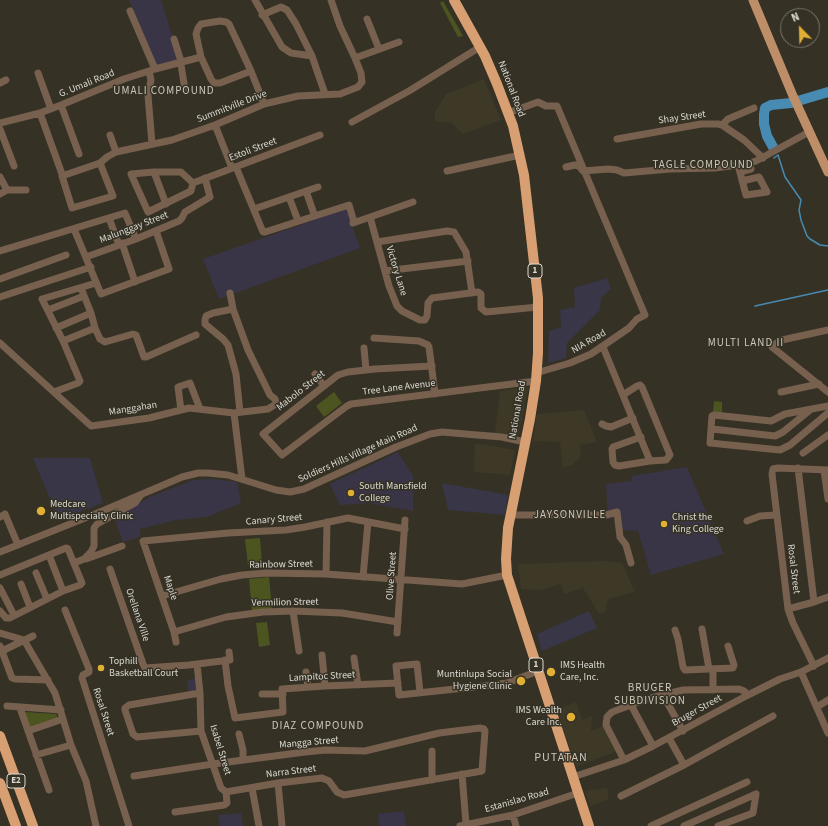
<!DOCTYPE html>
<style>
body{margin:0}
#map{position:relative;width:828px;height:826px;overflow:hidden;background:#353125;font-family:"Source Sans 3",sans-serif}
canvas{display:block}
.north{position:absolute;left:780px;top:8px;width:40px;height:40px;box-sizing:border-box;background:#353125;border:1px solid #77746a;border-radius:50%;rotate:337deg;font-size:11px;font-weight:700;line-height:16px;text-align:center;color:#dbd9d2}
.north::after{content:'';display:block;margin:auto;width:14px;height:18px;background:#e0b034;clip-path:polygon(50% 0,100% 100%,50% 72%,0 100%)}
</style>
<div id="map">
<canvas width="828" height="826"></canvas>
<div class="north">N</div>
</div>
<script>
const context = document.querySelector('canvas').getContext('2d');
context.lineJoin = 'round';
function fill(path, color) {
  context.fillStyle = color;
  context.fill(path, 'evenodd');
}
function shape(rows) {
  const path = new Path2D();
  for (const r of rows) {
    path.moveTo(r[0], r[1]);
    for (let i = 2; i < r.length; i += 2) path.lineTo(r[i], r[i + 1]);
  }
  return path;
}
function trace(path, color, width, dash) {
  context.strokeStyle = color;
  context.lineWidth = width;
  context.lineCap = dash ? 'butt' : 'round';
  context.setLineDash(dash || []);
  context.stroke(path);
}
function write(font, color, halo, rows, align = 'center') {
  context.font = font + ' "Source Sans 3",sans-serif';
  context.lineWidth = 3;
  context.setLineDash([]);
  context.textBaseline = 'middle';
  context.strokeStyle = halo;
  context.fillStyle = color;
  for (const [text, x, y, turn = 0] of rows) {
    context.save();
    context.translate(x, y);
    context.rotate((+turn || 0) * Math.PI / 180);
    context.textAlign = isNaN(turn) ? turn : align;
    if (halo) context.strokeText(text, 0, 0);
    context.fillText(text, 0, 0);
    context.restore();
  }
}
fill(shape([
 [484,79,501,120,463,134,452,123,435,121,435,112,446,94],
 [528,388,519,434,495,433,500,391],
 [584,410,597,442,580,445,581,456,572,465,563,468,560,442,533,441,537,414],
 [475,443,515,450,510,475,474,472],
 [604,561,622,563,635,592,608,599,605,612,599,614,583,588,564,594,560,584,541,590,521,589,518,564],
 [576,702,582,720,592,716,591,731,605,725,617,751,576,767,557,709],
 [607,788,609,799,590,806,585,791]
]), '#3e3826');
fill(shape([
 [607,278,611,289,601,298,600,310,567,343,566,358,548,363,549,331,561,327,560,310,575,307,574,288],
 [33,458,90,458,103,503,59,520],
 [442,483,508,495,505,515,448,510],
 [589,611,597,628,542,651,537,634]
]), '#383647');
fill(shape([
 [129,0,161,0,180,60,157,67],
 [346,209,360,248,219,299,203,259],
 [398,452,413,476,413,511,373,504,371,503,340,505,330,484],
 [687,467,724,554,651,575,638,531,617,530,615,518,608,519,606,484,632,481,632,476],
 [214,479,237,482,241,503,207,517,176,520,140,529,140,537,123,542,114,517,152,496,193,480],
 [197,678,198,692,189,694,187,680],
 [404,811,406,826,379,826,378,814],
 [241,813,243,826,220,826,218,815]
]), '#3a3546');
fill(shape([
 [443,1,463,36,458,37,440,3],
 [334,392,342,403,324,417,316,406],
 [714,401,722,402,722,413,713,413],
 [260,538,262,564,248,565,245,539],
 [269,577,272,609,252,611,249,579],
 [267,622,270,645,259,647,256,623],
 [24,712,56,714,58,718,29,728]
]), '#4c5520');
trace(shape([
 [774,158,778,155,785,177,801,200,799,210,801,220,807,236,810,239,820,245,828,246],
 [755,306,828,290]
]), '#478bb2', 1.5);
trace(shape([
 [773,147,767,136,764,124,764,114,765,108,771,105,791,103,828,92]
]), '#478bb2', 10);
trace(shape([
 [255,0,282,47,291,53,312,56],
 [130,11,155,69],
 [262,15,281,7,287,10,296,24,312,56,325,94],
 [367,19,379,49],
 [174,39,180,58,185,90],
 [355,58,399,42],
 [149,71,151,80,148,95,152,144],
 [251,71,220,83,214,83,211,79,201,57,196,34,198,28,201,24,220,21,226,22,229,24,251,71,264,104],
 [38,73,51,109],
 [0,83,6,80],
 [61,105,79,154],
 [40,113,62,174],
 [508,113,538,102,546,106,557,106,645,315,637,319,629,328,591,354,570,363,536,373],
 [352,122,409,91,480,47],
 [0,123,40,113,61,105,124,79,155,69,201,57],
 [215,125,232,168],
 [722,125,728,119,754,108],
 [0,129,14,166],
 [110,135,116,152],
 [617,139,701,124,718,124,722,125,744,140,763,158],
 [100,163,62,176,72,208,113,196,100,163,107,157,116,152,172,140,215,125,264,104,298,96,340,94,358,87,362,82,361,73,355,58,340,26,331,0],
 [738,165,746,195,767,192,759,177,742,181],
 [236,167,263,232,265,232,349,205,354,222],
 [566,167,575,165,579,166,583,171,608,169,617,170,624,173,670,169,715,168,746,164,756,161,809,132],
 [447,171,520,155],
 [154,172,181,172,193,183,191,191,148,212,131,174,154,172],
 [154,172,166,204],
 [740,172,751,169,749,163],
 [0,177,7,190,26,190],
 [193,183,320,135],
 [306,191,314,214],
 [0,194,7,190],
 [289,197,297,218],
 [254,209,318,187],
 [370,217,389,286,397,306,402,311,420,320,425,320,427,316,428,303,432,298,478,292,481,294,481,308,486,312,538,307],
 [109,218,119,245],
 [353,223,413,202],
 [74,229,101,294,169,269,156,231],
 [377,242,447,231,454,232,466,252,472,293],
 [122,243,135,282],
 [0,251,125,213,136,239],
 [86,257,136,239,179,221,182,218,185,212,210,197,205,178],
 [385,271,468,261],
 [0,279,66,255],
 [81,288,91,313,95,328,63,341,42,299,96,283],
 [0,297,91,267],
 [233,309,213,313,206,316,205,320,205,324,223,339,228,345,236,374,240,412],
 [48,310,84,296],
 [56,328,91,313],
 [95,328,100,339,105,342,133,334,136,335,144,357,146,357,196,335],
 [828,330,782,340,778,342,772,347,828,392],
 [374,338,419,341,428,345,429,347,435,394],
 [0,343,91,426,149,418,189,408,234,413,268,409,276,404,276,402,275,399,270,395,248,350,233,309,230,293],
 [603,347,650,461],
 [364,348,366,370],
 [432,366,375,369,348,372,338,375,263,434,282,455,347,406,351,404,536,381],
 [315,374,324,386],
 [54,392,78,383,80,381,63,341],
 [781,392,819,384],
 [623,395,637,386,640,385,642,387,670,455,666,460,650,461,619,466,615,465,613,462,612,449,613,447,641,437],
 [828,406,785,414,771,421,714,415,712,416,710,443,780,450,790,445,828,413],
 [181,410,178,387,190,383,200,409],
 [234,413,242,479],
 [602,424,606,426,611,427,633,418],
 [712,429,775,436,783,432,810,410],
 [803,453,828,435],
 [798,468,814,602],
 [824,470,828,499],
 [511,515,606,515,617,512,620,537,626,545,631,563],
 [0,517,5,514,18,545],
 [747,521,760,516,776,515],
 [0,552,100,512,161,486,182,477,198,473,208,473,228,475,276,490,290,492,304,489,396,447,430,434,442,432,465,434,502,437,525,442],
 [49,555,63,591],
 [86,559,122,546],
 [74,563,84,559,91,552,94,546,94,528,97,524,135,503,141,495],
 [110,569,143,664,145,668,189,665,230,660,229,652],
 [36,573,47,599],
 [326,574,327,522],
 [0,575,66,548,68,549,82,583,80,585,63,591,10,618,6,618,0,611],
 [363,577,368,522],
 [21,584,30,607],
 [0,588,14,615],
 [162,596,221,579,242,575,267,573,326,574,462,584,507,575],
 [788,609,814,602,828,597],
 [65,610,89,669,89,672,83,675,82,678,129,826],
 [293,611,299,651],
 [702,629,709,669],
 [675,630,678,639,683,667,685,670,733,668,734,665,728,646],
 [174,632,226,617,263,612,293,611,342,613,398,622],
 [0,633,24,640,55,693,71,745,86,781,96,826],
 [397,633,405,520],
 [176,642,174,632,143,541,228,533,286,530,305,527,348,518,405,529],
 [0,646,12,678,15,679,48,680],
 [2,651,33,636],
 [322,655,325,686],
 [354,658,358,685],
 [225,660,228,686,235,718,283,712,282,689,325,686,398,683],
 [197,664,200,693,201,731,221,788,226,792],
 [814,666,793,623,788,609,772,474,773,469,778,468,828,470],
 [713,669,713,690],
 [306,672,308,687],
 [801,672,828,733],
 [420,692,417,664,396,666,399,695,493,685,507,683,538,671],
 [200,693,129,705,125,708,125,710,133,734,137,737,201,731],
 [262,694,283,694],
 [663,695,683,731],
 [631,705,653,746],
 [7,706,61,710],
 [817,707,828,700],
 [20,708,49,790],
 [28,731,63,719],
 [239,734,243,750,243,760],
 [669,738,684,765],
 [36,755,71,745],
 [624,760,606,725,607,717,612,712,647,699,683,690,739,689,744,691,748,695],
 [462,774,466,824],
 [134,776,213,764,305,752,326,750,365,751,439,733,480,728,484,729,485,731,482,771,344,795,337,792,329,781,322,778,278,783,226,792],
 [573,777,624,760,653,746,748,695,780,679,801,672,828,658],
 [432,780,432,751],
 [278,783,282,826],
 [252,788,259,826],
 [621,796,684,765,773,716],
 [175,812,224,805,227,803,226,792],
 [513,815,516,826],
 [460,826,513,815,578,793],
 [651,826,747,782],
 [684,826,756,794],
 [718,826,753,813,756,794]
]), '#77604e', 7);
trace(shape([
 [753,0,793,96,828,172]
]), '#bd8e68', 9);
trace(shape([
 [454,0,485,56,497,84,513,126,524,175,538,298,538,353,536,381,530,419,508,528,506,559,507,575,589,826],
 [0,736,33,826],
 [0,783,16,826]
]), '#d8a072', 10);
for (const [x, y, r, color] of [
 [351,493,4,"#e0b034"],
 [41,511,5,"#e0b034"],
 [664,524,4,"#e0b034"],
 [101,668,4,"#e0b034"],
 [551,672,5,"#e0b034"],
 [521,681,5,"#e0b034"],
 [571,717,5,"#e0b034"]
]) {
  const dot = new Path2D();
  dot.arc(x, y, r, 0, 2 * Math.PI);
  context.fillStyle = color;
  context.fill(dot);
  trace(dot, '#353125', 1.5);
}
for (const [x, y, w] of [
 [535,271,14],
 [536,665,14],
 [16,781,18]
]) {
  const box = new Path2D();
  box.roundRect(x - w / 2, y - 7, w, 14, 3);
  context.fillStyle = '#353125';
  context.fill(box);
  trace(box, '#dbd9d2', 1);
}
write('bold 9px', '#dbd9d2', null, [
 ["1",535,271],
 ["1",536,665],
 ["E2",16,781]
]);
write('10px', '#dbd9d2', '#353125', [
 ["G. Umali Road",87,84,-22],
 ["National Road",511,89,69],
 ["Summitville Drive",232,107,-21],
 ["Shay Street",682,118,-8],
 ["Estoli Street",253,150,-21],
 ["Malunggay Street",134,228,-21],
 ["Victory Lane",396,271,73],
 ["NIA Road",589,342,-30],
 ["Tree Lane Avenue",399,388,-7],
 ["Mabolo Street",301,391,-38],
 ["Manggahan",133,409,-9],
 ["National Road",518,410,-80],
 ["Soldiers Hills Village Main Road",358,454,-24],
 ["Canary Street",274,520,-5],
 ["Rainbow Street",281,565,-1],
 ["Rosal Street",793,569,83],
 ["Olive Street",392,576,-86],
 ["Maple",170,588,71],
 ["Vermilion Street",285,603,-1],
 ["Orellana Ville",137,615,71],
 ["Lampitoc Street",322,677,-3],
 ["Bruger Street",697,711,-29],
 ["Rosal Street",103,712,72],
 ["Mangga Street",309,743,-5],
 ["Isabel Street",220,750,73],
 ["Narra Street",291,772,-7],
 ["Estanislao Road",517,801,-16]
]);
write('10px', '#dbd9d2', '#353125', [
 ["South Mansfield",359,487],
 ["College",359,499],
 ["Medcare",50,505],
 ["Multispecialty Clinic",50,517],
 ["Christ the",672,518],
 ["King College",672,530],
 ["Tophill",109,662],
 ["Basketball Court",109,674],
 ["IMS Health",560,666],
 ["Care, Inc.",560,678],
 ["Muntinlupa Social",512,675,"right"],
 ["Hygiene Clinic",512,687,"right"],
 ["IMS Wealth",562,711,"right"],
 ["Care Inc.",562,723,"right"]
], 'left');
context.letterSpacing = '1px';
write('11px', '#ccc7b9', '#353125', [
 ["UMALI COMPOUND",164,92],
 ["TAGLE COMPOUND",703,166],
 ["MULTI LAND II",746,344],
 ["JAYSONVILLE",570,516],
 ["BRUGER",650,689],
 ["SUBDIVISION",650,702],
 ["DIAZ COMPOUND",318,727]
]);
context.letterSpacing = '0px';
context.letterSpacing = '1px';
write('12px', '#ccc7b9', '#353125', [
 ["PUTATAN",561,758]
]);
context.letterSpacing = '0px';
</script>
